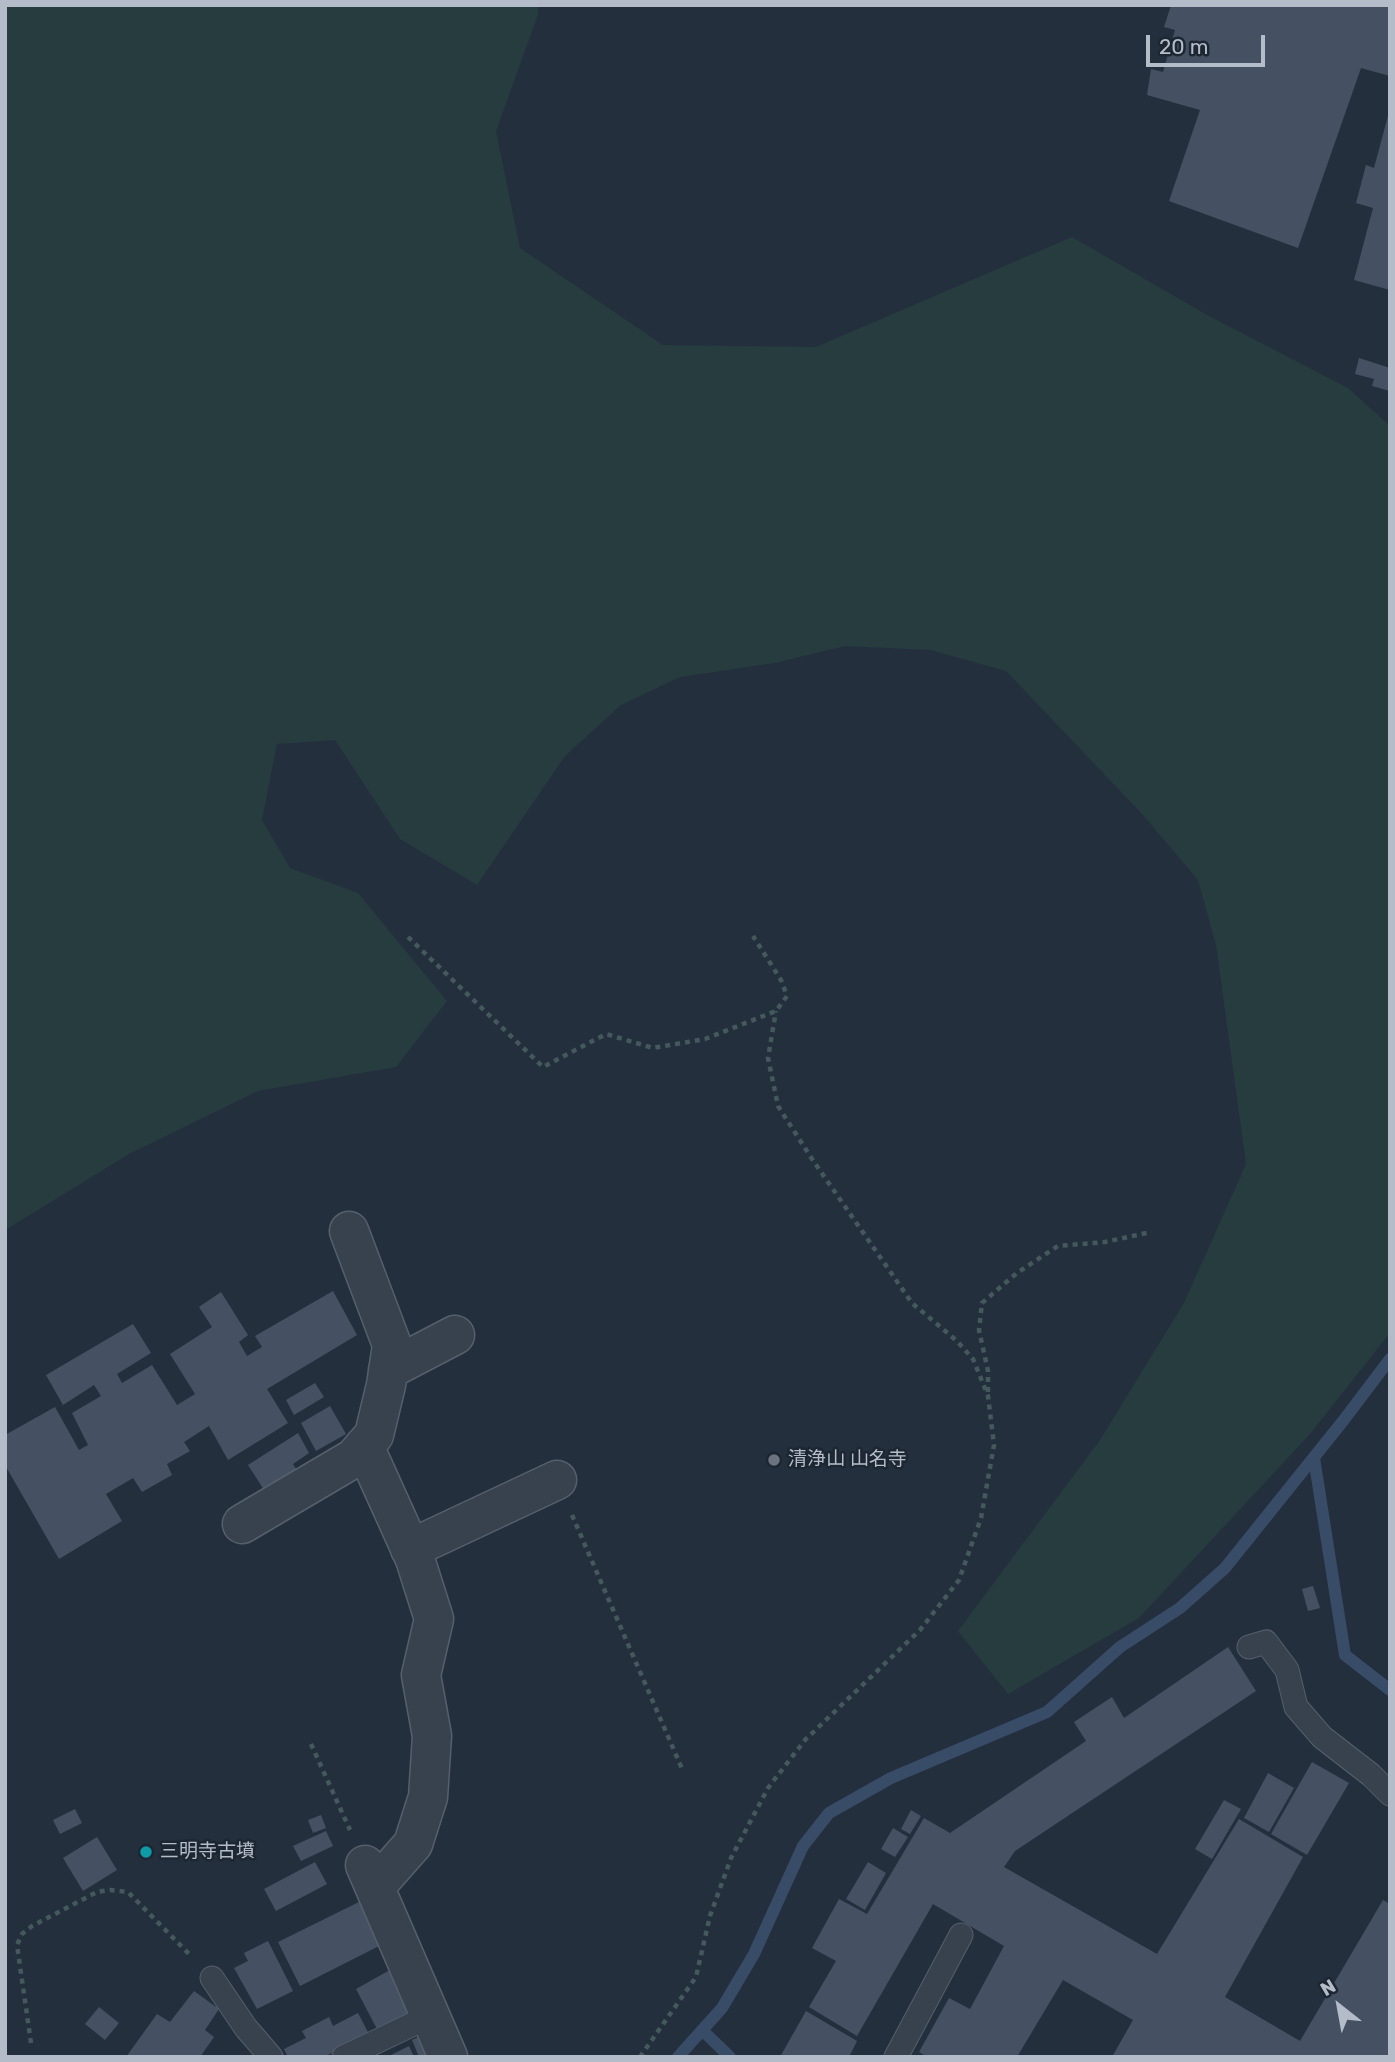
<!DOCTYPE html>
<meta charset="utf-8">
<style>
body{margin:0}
#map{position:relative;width:1395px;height:2062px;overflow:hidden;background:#242f3e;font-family:Rubik,sans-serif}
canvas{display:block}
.frame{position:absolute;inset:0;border:7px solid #b4bcc9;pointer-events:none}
.north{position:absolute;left:1304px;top:1971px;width:70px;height:70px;-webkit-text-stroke:5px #1d2633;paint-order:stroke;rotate:329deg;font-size:19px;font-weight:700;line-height:28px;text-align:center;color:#b4bcc9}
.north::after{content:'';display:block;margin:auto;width:24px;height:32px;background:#b4bcc9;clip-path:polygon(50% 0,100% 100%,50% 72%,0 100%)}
.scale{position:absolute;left:1146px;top:35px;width:119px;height:32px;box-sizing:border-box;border:4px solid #b4bcc9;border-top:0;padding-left:9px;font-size:21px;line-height:24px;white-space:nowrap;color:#b4bcc9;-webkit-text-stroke:5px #1d2633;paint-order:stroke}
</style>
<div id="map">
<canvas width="1395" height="2062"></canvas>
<div class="frame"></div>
<div class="north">N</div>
<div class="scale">20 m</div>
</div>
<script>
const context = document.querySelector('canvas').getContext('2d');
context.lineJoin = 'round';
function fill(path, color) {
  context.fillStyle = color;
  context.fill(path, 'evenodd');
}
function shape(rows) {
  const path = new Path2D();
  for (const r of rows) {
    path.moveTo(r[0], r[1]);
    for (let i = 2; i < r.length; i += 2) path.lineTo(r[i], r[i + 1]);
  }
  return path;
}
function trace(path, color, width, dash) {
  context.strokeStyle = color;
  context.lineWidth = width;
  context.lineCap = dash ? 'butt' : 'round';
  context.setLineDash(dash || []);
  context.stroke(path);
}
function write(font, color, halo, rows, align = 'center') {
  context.font = font + ' Rubik,"Noto Sans JP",sans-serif';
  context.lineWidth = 5;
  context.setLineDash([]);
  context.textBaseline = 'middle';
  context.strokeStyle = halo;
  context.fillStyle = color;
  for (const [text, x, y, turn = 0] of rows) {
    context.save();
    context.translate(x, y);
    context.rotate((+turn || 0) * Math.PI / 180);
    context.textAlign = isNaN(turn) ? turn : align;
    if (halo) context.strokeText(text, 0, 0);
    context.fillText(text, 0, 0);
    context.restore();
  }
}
fill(shape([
 [5,5,538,5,538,15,496,131,520,248,663,345,816,347,1072,237,1209,316,1348,388,1390,426,1390,1333,1310,1434,1139,1618,1008,1694,958,1631,1100,1440,1184,1303,1246,1164,1216,945,1198,880,1142,814,1006,671,930,650,845,646,775,663,680,677,621,705,565,756,477,885,400,839,335,740,277,744,262,820,290,868,358,893,447,1001,396,1067,258,1091,129,1154,5,1230]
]), '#263c3f');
trace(shape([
 [1314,1458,1345,1655,1390,1690],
 [702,2030,730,2057],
 [678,2057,722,2008,754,1954,803,1846,829,1813,891,1778,1047,1712,1120,1647,1180,1608,1225,1568,1343,1421,1390,1359]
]), '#394c67', 12);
fill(shape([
 [1171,5,1180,7,1181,5,1390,5,1390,76,1361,68,1298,248,1169,201,1200,110,1147,95,1151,69,1163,72,1175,30,1164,27],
 [1389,112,1390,112,1390,290,1354,280,1373,208,1356,203,1366,165,1374,168],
 [1359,358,1390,368,1390,391,1372,386,1374,379,1355,374],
 [333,1291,357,1335,267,1389,288,1423,228,1460,209,1426,184,1442,190,1451,167,1464,172,1475,142,1492,133,1478,106,1494,122,1521,59,1559,5,1465,5,1435,55,1407,79,1450,88,1445,72,1413,101,1396,94,1385,63,1405,46,1375,133,1324,151,1353,117,1374,122,1383,152,1365,177,1405,195,1394,170,1354,212,1327,199,1307,221,1292,248,1335,239,1342,247,1356,262,1347,255,1336],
 [315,1383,324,1397,294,1415,286,1400],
 [330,1406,346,1434,316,1451,301,1423],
 [298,1433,309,1453,293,1464,298,1472,266,1493,248,1465],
 [1313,1586,1320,1608,1308,1611,1302,1589],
 [1228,1647,1256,1691,1015,1851,1004,1867,1157,1954,1239,1819,1303,1857,1225,1997,1300,2041,1383,1900,1390,1904,1390,2057,1112,2057,1133,2020,1063,1980,1017,2057,927,2057,919,2052,949,1998,970,2009,1004,1946,933,1904,857,2036,809,2007,836,1961,812,1948,839,1899,867,1914,924,1818,950,1833,1086,1741,1074,1722,1112,1697,1124,1718],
 [1312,1762,1349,1783,1307,1855,1271,1834],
 [1268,1773,1294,1788,1269,1832,1244,1818],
 [1224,1800,1241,1809,1212,1859,1195,1849],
 [75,1809,82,1823,60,1834,53,1820],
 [911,1810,921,1816,910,1834,901,1829],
 [321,1815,326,1828,313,1833,308,1820],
 [893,1828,908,1837,895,1857,881,1849],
 [326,1831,333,1846,301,1861,293,1846],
 [97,1837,117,1870,83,1891,63,1858],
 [315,1862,327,1884,276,1911,264,1889],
 [868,1862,886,1873,865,1910,846,1899],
 [363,1900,385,1943,300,1986,278,1942],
 [268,1941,293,1991,257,2009,234,1968,248,1961,244,1953],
 [397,1966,419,2009,378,2031,356,1989],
 [194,1991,219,2009,205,2030,214,2037,200,2057,126,2057,157,2014,170,2022],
 [99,2007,119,2023,105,2040,85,2024],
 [806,2011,857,2041,849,2057,780,2057],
 [358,2013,369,2034,324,2057,288,2057,284,2049,306,2038,302,2031,329,2017,333,2026],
 [423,2035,433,2057,419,2057,412,2040],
 [409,2046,414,2057,387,2057]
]), '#455162');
const service = shape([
 [1249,1647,1266,1642,1287,1670,1296,1707,1322,1737,1371,1775,1390,1794],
 [212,1978,246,2028,271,2057],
 [344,2057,430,2016],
 [896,2057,961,1935]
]);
const minor = shape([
 [388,1370,455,1335],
 [364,1446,415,1559,434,1619,421,1675,432,1736,428,1797,413,1844,375,1887],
 [242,1524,354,1458,374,1435,386,1385,392,1345,349,1231],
 [410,1549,557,1480],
 [365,1865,448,2057]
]);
trace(service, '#565f6c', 25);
trace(minor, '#565f6c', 41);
trace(shape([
 [408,937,543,1067,606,1034,653,1048,705,1039,776,1011,787,996,781,980,753,936],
 [988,1392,988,1371,979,1330,982,1303,1017,1273,1058,1246,1105,1242,1151,1232],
 [572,1515,683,1771],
 [311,1744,350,1830],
 [31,2043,17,1945,22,1934,32,1926,97,1892,110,1890,128,1892,192,1957],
 [640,2057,696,1977,710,1916,731,1858,768,1788,805,1740,920,1630,959,1580,981,1518,994,1445,988,1396,973,1359,957,1341,912,1303,812,1159,778,1106,768,1058,776,1011]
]), '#44595c', 4.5, [5, 5]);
trace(service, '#38414e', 23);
trace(minor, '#38414e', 38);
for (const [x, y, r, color] of [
 [774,1460,7,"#6b7280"],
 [146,1852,7,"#0f9aa8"]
]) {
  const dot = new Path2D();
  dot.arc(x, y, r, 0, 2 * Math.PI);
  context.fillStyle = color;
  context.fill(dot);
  trace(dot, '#1d2633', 2.5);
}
write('19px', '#b4bcc9', '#1d2633', [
 ["清浄山 山名寺",788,1460],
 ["三明寺古墳",160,1852]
], 'left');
</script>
